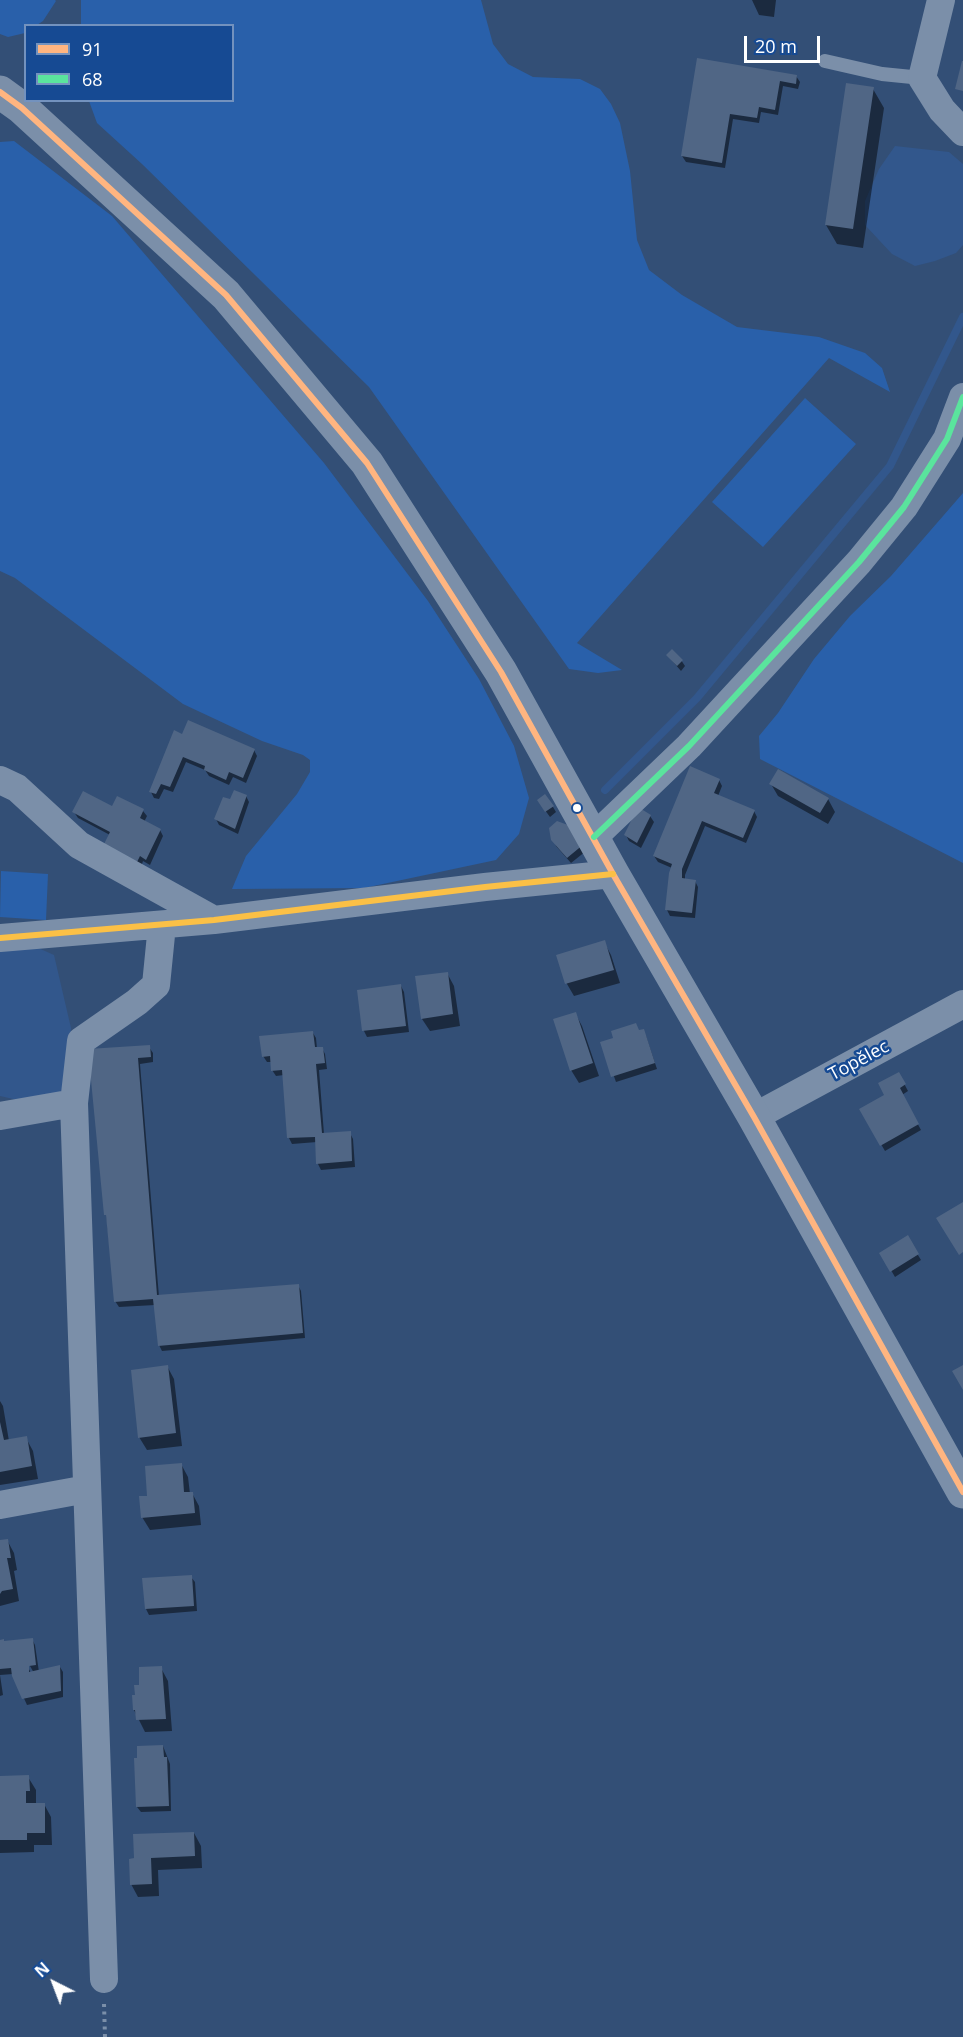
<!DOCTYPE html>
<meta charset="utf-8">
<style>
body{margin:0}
#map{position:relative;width:963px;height:2037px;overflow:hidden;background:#334f76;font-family:"Open Sans",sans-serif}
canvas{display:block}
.legend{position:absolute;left:24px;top:24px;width:210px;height:78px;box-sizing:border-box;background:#164a93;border:2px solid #7392be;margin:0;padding:8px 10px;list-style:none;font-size:18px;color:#fff}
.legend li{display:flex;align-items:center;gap:12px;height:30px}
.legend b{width:30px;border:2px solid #7392be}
.north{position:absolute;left:24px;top:1953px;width:60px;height:60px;-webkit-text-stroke:4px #164a93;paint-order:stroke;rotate:318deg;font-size:16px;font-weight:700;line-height:24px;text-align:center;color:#fff}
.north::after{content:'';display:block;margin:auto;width:21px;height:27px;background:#fff;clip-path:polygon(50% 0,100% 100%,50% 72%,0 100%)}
.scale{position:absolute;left:744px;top:36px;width:76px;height:27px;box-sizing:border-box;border:3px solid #fff;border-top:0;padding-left:8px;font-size:18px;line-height:21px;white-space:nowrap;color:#fff;-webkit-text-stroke:4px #164a93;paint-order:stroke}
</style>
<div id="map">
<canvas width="963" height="2037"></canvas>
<ul class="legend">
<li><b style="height:8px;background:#ffb580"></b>91</li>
<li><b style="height:8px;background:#5ae49d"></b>68</li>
</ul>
<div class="north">N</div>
<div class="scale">20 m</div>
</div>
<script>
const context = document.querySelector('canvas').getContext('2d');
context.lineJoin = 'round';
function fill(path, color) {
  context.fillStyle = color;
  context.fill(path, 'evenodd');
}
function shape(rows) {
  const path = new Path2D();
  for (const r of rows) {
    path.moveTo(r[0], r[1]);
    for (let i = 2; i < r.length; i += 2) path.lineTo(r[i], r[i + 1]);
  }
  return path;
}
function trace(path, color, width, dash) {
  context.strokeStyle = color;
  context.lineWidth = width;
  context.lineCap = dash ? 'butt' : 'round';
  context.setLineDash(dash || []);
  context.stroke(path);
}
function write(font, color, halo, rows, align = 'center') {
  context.font = font + ' "Open Sans",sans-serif';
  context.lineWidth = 5;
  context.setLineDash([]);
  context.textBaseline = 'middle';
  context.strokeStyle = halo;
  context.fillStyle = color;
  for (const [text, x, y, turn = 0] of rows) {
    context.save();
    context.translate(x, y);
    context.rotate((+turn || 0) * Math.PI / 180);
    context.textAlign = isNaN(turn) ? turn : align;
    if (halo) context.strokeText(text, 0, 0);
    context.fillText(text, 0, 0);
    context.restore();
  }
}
fill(shape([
 [0,0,55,0,56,1,43,21,37,25,26,26,25,33,8,37,0,34],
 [81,0,481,0,493,44,508,64,533,77,580,79,600,89,611,104,620,123,630,171,637,240,649,270,682,295,737,327,819,337,865,353,882,368,890,392,829,358,577,643,622,670,598,673,569,669,369,387,142,164,97,123,89,101,232,100,232,26,81,25],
 [14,141,112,216,324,463,428,601,479,679,514,746,529,798,519,834,496,860,364,888,232,889,246,856,297,794,310,772,310,760,303,755,262,741,183,704,15,578,0,571,0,142],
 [805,398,856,444,763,547,712,502],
 [963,493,963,863,760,759,759,736,778,713,814,659,850,616,891,576],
 [1,871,48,874,46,920,0,917]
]), '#2960aa');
fill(shape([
 [895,146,949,152,963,164,963,245,956,253,935,261,915,266,892,254,865,225,865,201,879,169],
 [36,947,54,955,71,1028,69,1074,65,1096,49,1107,0,1096,0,951]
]), '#32578c');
fill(shape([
 [752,0,776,0,774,17,759,15],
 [698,60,796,76,800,82,798,89,783,86,778,115,761,112,759,123,733,119,725,168,686,162,682,156],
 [873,89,884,108,863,248,837,244,826,225],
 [668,656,681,660,685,666,681,671],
 [183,736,254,750,257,756,246,783,233,777,229,785,209,776,205,770,186,762,173,792,164,789,159,799,154,798,151,792],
 [719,780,722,786,718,796,754,811,757,817,746,843,705,826,685,875,685,880,695,881,698,887,695,918,670,916,667,910,672,868,658,862,654,856],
 [771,784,828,799,835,812,828,824,778,796],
 [246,796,249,802,238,834,219,825,216,819],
 [542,806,553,807,556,812,550,817],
 [143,811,147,816,144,822,160,830,163,836,150,865,143,861,141,867,110,835,78,818,74,812],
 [650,816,654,822,641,848,629,841,626,835],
 [551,829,586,851,571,863,556,846],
 [604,942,611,955,620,983,574,996,567,984,558,956],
 [447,973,454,986,460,1026,430,1031,422,1019],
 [401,986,404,992,409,1032,367,1037,364,1031,359,991],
 [575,1013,582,1026,599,1076,579,1083,571,1070],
 [639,1031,646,1036,657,1069,616,1082,602,1043],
 [313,1033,316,1038,317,1049,322,1048,325,1054,327,1069,319,1070,324,1134,350,1133,353,1139,355,1167,321,1170,318,1164,317,1142,292,1144,289,1138,284,1075,276,1076,272,1070,272,1062,267,1062,263,1056],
 [149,1047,153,1053,153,1062,140,1064,159,1297,298,1285,301,1291,305,1338,162,1351,159,1345,155,1305,119,1307,115,1301,90,1051],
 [899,1074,908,1091,902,1095,921,1130,885,1151,861,1110,886,1096],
 [907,1237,921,1260,895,1277,881,1253],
 [167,1366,174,1379,182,1446,147,1450,139,1437],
 [0,1401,3,1406,9,1441,26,1438,33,1451,38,1479,0,1485],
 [181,1464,188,1477,190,1494,192,1493,199,1506,201,1525,150,1530,142,1517,149,1497],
 [7,1540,14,1553,17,1570,14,1571,19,1601,0,1606,0,1542],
 [191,1577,195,1582,197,1611,149,1615,146,1609],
 [32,1639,35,1645,39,1672,60,1667,63,1672,63,1697,27,1705,13,1674,0,1675,3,1695,0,1696,0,1641,4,1643],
 [26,1659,34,1673,31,1673,24,1660],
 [161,1668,168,1681,172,1731,145,1732,134,1710,133,1696,136,1696],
 [163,1746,170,1764,171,1811,141,1812,137,1807],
 [28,1777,36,1790,36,1805,44,1804,51,1817,52,1845,34,1845,34,1852,0,1853,0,1778],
 [194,1833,201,1846,202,1868,158,1870,159,1896,138,1897,131,1884,130,1860]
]), '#0007');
trace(shape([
 [605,790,697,698,890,466,963,317]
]), '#32578c', 8);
fill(shape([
 [697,58,797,75,796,84,780,81,775,110,759,107,757,118,730,114,722,163,681,156],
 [962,61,963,61,963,91,955,89],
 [846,83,874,87,853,229,825,225],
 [672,649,683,660,677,666,666,655],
 [188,720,255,749,243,778,229,772,226,780,204,770,205,766,183,757,170,787,161,784,156,794,149,792,174,730,182,734],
 [690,766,720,779,714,793,755,810,743,838,702,821,682,869,682,878,696,880,692,913,665,910,669,873,672,864,653,856],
 [778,769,829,798,820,813,769,784],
 [234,790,247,795,235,829,214,819,223,797,230,799],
 [83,791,112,806,117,796,144,809,140,818,161,829,146,860,140,856,137,862,103,846,110,832,72,812],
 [545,794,554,806,545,812,537,800],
 [638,807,651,815,637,843,624,835],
 [557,821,568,825,584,844,567,858,551,840,549,828],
 [605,940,614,970,565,984,556,955],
 [448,972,453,1014,421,1019,415,976],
 [401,984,406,1026,362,1031,357,990],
 [576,1012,593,1063,570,1071,553,1019],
 [636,1023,639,1030,644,1029,655,1063,611,1077,600,1042,613,1038,611,1031],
 [313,1031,315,1047,323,1047,325,1063,316,1064,322,1133,351,1131,352,1161,316,1164,315,1137,287,1138,282,1070,271,1071,270,1056,262,1057,259,1036],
 [150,1045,151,1057,138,1058,157,1295,299,1284,303,1333,158,1346,153,1299,114,1302,106,1215,104,1215,88,1049],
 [899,1072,906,1084,900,1088,919,1124,880,1146,859,1109,884,1095,878,1083],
 [963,1202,963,1252,959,1255,936,1218],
 [908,1235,919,1254,890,1272,879,1253],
 [168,1365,176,1433,138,1438,131,1370],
 [963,1365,963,1390,952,1371],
 [0,1422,4,1440,27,1436,32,1466,0,1472],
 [182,1463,184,1492,193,1492,195,1513,141,1518,139,1496,147,1496,145,1466],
 [8,1539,11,1558,7,1558,13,1589,2,1591,0,1594,0,1540],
 [192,1575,194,1606,145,1609,142,1578],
 [33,1638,36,1665,29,1666,29,1672,60,1665,61,1691,22,1699,12,1676,11,1668,0,1669,0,1640,4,1639,4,1641],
 [162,1666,166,1719,136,1720,135,1710,133,1710,132,1695,135,1695,134,1685,139,1685,139,1667],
 [163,1745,164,1757,167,1757,169,1806,136,1807,134,1758,137,1758,137,1746],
 [29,1775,30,1791,26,1791,26,1803,45,1803,45,1833,27,1833,27,1840,0,1840,0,1776],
 [194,1832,195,1856,151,1858,152,1884,130,1885,129,1859,134,1858,133,1834]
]), '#506685');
trace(shape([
 [104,2004,105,2037]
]), '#7b8fa9', 4, [3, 4.5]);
trace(shape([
 [825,61,882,74,922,78]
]), '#7b8fa9', 14);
trace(shape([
 [941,0,922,78,942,110,963,132],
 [0,780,17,788,79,845,214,920],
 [594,837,689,746,859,562,904,507,947,439,963,397],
 [0,938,214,920,485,887,613,874],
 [0,1116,74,1103],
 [754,1117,963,1004],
 [0,1505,87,1489],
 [104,1979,74,1103,81,1041,137,1002,156,985,162,925]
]), '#7b8fa9', 28);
trace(shape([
 [0,92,22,108,226,295,367,463,501,672,613,874,754,1117,963,1492]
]), '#7b8fa9', 33);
trace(shape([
 [0,92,22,108,226,295,367,463,501,672,613,874,754,1117,963,1492]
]), '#ffb580', 6);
trace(shape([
 [594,837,689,746,859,562,904,507,947,439,963,397]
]), '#5ae49d', 6);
trace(shape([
 [0,938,214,920,485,887,613,874]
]), '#fbc046', 6);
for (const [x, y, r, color] of [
 [577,808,5,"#fff"]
]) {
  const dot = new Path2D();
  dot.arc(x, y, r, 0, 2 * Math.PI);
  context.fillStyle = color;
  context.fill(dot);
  trace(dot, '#164a93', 2);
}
write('18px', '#fff', '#164a93', [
 ["Topělec",859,1061,-28]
]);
</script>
